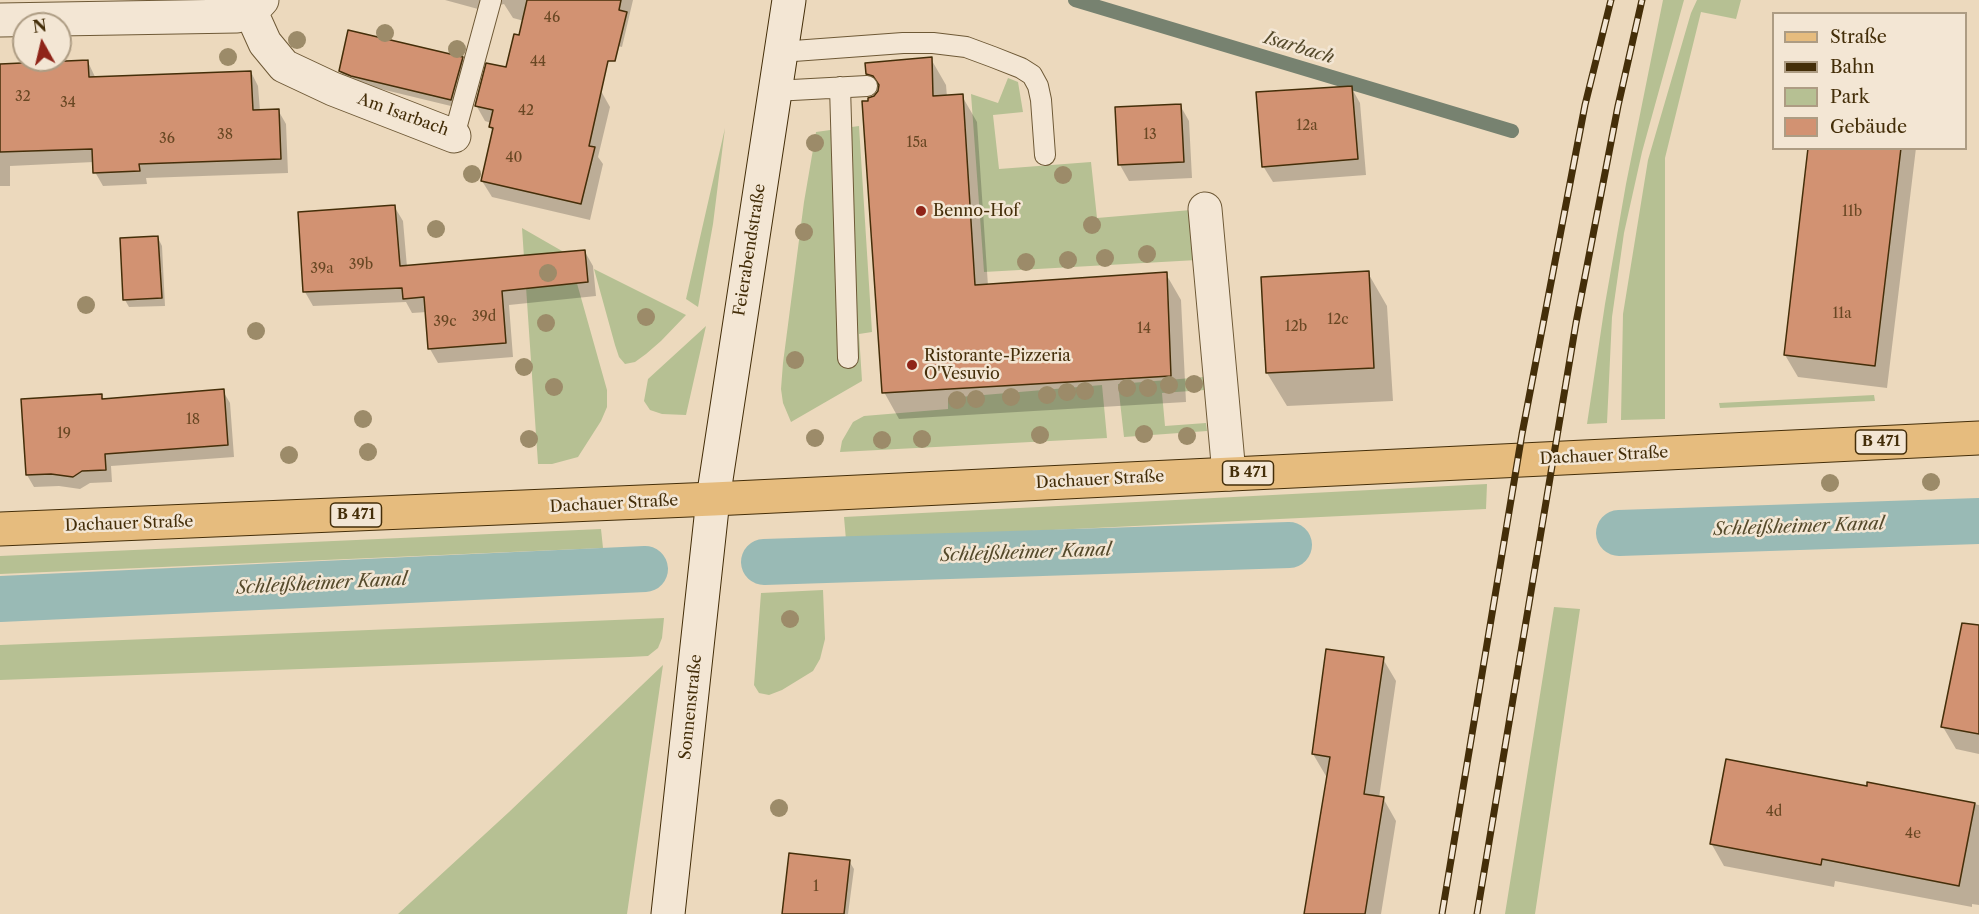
<!DOCTYPE html>
<meta charset="utf-8">
<style>
body{margin:0}
#map{position:relative;width:1979px;height:914px;overflow:hidden;background:#ecd9bd;font-family:"Libre Caslon Text",serif}
canvas{display:block}
.legend{position:absolute;left:1772px;top:12px;width:195px;height:138px;box-sizing:border-box;background:#f3e6d4;border:2px solid #ad9c83;margin:0;padding:8px 10px;list-style:none;font-size:18px;color:#442e09}
.legend li{display:flex;align-items:center;gap:12px;height:30px}
.legend b{width:30px;border:2px solid #ad9c83}
.north{position:absolute;left:12px;top:12px;width:60px;height:60px;box-sizing:border-box;background:#f3e6d4;border:2px solid #ad9c83;border-radius:50%;rotate:352deg;font-size:16px;font-weight:700;line-height:24px;text-align:center;color:#442e09}
.north::after{content:'';display:block;margin:auto;width:21px;height:27px;background:#8f2418;clip-path:polygon(50% 0,100% 100%,50% 72%,0 100%)}
</style>
<div id="map">
<canvas width="1979" height="914"></canvas>
<ul class="legend">
<li><b style="height:8px;background:#e6bc7e"></b>Straße</li>
<li><b style="height:8px;background:#442e09"></b>Bahn</li>
<li><b style="height:16px;background:#b6c093"></b>Park</li>
<li><b style="height:16px;background:#d29272"></b>Gebäude</li>
</ul>
<div class="north">N</div>
</div>
<script>
const context = document.querySelector('canvas').getContext('2d');
context.lineJoin = 'round';
function fill(path, color) {
  context.fillStyle = color;
  context.fill(path, 'evenodd');
}
function shape(rows) {
  const path = new Path2D();
  for (const r of rows) {
    path.moveTo(r[0], r[1]);
    for (let i = 2; i < r.length; i += 2) path.lineTo(r[i], r[i + 1]);
  }
  return path;
}
function trace(path, color, width, dash) {
  context.strokeStyle = color;
  context.lineWidth = width;
  context.lineCap = dash ? 'butt' : 'round';
  context.setLineDash(dash || []);
  context.stroke(path);
}
function write(font, color, halo, rows, align = 'center') {
  context.font = font + ' "Libre Caslon Text",serif';
  context.lineWidth = 5;
  context.setLineDash([]);
  context.textBaseline = 'middle';
  context.strokeStyle = halo;
  context.fillStyle = color;
  for (const [text, x, y, turn = 0] of rows) {
    context.save();
    context.translate(x, y);
    context.rotate((+turn || 0) * Math.PI / 180);
    context.textAlign = isNaN(turn) ? turn : align;
    if (halo) context.strokeText(text, 0, 0);
    context.fillText(text, 0, 0);
    context.restore();
  }
}
fill(shape([
 [1663,0,1684,0,1642,152,1624,233,1612,317,1607,423,1587,424,1605,304,1626,184],
 [1697,0,1741,0,1736,19,1701,12,1665,158,1665,419,1621,420,1623,314,1648,160,1691,13],
 [1008,78,1018,82,1023,112,993,115,999,169,1091,162,1097,218,1191,210,1197,260,984,272,971,94,998,103],
 [859,126,872,332,859,334,862,381,791,422,783,403,781,389,783,363,804,202,816,132],
 [725,128,713,224,698,307,686,299],
 [522,228,569,255,607,390,607,407,601,421,578,457,552,464,538,464],
 [594,269,686,315,661,341,646,354,635,362,625,364,619,357,615,345],
 [706,326,686,415,662,414,650,410,644,401,648,379],
 [1204,377,1205,390,1162,393,1165,426,1206,423,1207,431,1124,437,1118,384],
 [1102,385,1107,438,840,452,842,441,853,422,864,416,948,409,948,398],
 [1874,395,1875,401,1720,408,1719,403],
 [1487,484,1486,509,846,540,844,517],
 [601,529,603,548,0,574,0,556],
 [823,590,825,639,820,659,813,671,782,690,769,695,759,693,754,685,761,593],
 [1554,607,1580,609,1535,914,1505,914],
 [664,618,662,638,658,648,648,656,629,657,0,680,0,645],
 [663,665,627,914,398,914,509,812]
]), '#b6c093');
fill(shape([
 [445,0,633,0,622,47,513,18,504,4,492,7,489,12],
 [462,59,467,66,455,107,356,83,345,79,340,71],
 [931,59,946,85,947,97,962,96,977,122,988,286,1166,274,1181,300,1186,402,899,419,884,392,869,103,878,93,867,74],
 [88,62,96,79,251,72,258,86,260,111,278,110,286,124,288,173,146,178,147,184,103,186,95,172,94,162,10,166,10,186,0,186,0,69],
 [1351,87,1360,103,1366,175,1273,182,1263,166],
 [601,91,610,107,598,157,603,164,590,220,492,197,482,181,494,133,490,127,491,123,485,121,476,105],
 [1180,105,1189,121,1192,178,1129,181,1120,165,1117,108],
 [1810,148,1916,148,1887,388,1798,377,1785,355],
 [394,206,403,221,407,267,585,252,593,266,596,296,509,305,513,357,438,363,430,349,427,312,412,313,406,302,313,306,305,292],
 [158,238,162,246,165,306,129,307,125,300],
 [1368,273,1387,306,1393,401,1287,406,1267,373],
 [223,391,230,403,234,457,111,466,112,482,90,483,80,489,59,486,34,487,27,475,101,396,104,400],
 [1979,646,1979,754,1956,749,1943,727],
 [1383,659,1396,681,1379,798,1383,798,1396,821,1381,914,1306,914,1328,777,1326,776,1313,754],
 [1869,784,1979,805,1979,905,1972,904,1972,907,1835,881,1834,887,1724,866,1711,843,1868,787],
 [849,861,854,869,848,914,783,914]
]), '#0003');
trace(shape([
 [1075,0,1512,131]
]), '#778270', 14);
trace(shape([
 [1619,533,1979,521],
 [764,562,1289,545],
 [0,599,645,569]
]), '#99bab5', 46);
const building = shape([
 [527,0,621,0,619,10,627,12,615,61,608,61,589,146,595,147,581,204,481,181,493,128,489,127,493,110,475,106,486,63,506,67,514,34,519,35,527,0],
 [348,30,463,57,451,100,351,76,339,71,348,30],
 [932,57,933,96,963,94,975,285,1167,272,1171,376,882,393,862,101,868,101,868,98,874,96,878,91,879,85,873,76,866,74,865,63,932,57],
 [88,60,89,77,251,71,253,110,279,109,281,159,139,164,140,171,93,173,92,149,0,152,0,64,88,60],
 [1352,86,1358,159,1262,167,1256,92,1352,86],
 [1181,104,1184,162,1118,165,1115,107,1181,104],
 [1808,148,1901,148,1875,366,1784,355,1808,148],
 [395,205,400,266,585,250,588,282,502,291,506,343,428,349,424,297,403,299,402,288,303,292,298,212,395,205],
 [158,236,162,298,123,300,120,238,158,236],
 [1369,271,1374,368,1266,373,1261,277,1369,271],
 [224,389,228,445,105,454,106,470,82,471,73,477,51,474,26,475,21,399,102,394,102,399,224,389],
 [1962,623,1979,625,1979,734,1941,727,1962,623],
 [1326,649,1384,657,1364,794,1384,797,1365,914,1304,914,1330,757,1312,754,1326,649],
 [1726,759,1867,786,1867,782,1975,803,1959,886,1822,859,1821,865,1710,844,1726,759],
 [789,853,850,860,844,914,782,914,789,853]
]);
fill(building, '#d29272');
trace(building, '#442e09', 1.5);
const service = shape([
 [780,52,903,43,933,43,966,47,993,57,1021,68,1032,75,1038,86,1041,100,1045,155],
 [840,87,848,358],
 [774,91,867,86],
 [454,136,491,0]
]);
const minor = shape([
 [251,12,265,43,284,66,333,89,454,136],
 [0,20,237,16,251,12,262,0],
 [1205,209,1229,474]
]);
const secondary = shape([
 [668,914,713,499,789,0]
]);
const primary = shape([
 [0,529,713,499,1979,438]
]);
trace(service, '#6e5936', 22);
trace(minor, '#6e5936', 35);
trace(secondary, '#442e09', 35);
trace(primary, '#442e09', 35);
trace(service, '#f3e6d4', 20);
trace(minor, '#f3e6d4', 33);
trace(secondary, '#f3e6d4', 33);
trace(primary, '#e6bc7e', 33);
const rail = shape([
 [1442,914,1522,434,1585,105,1611,0],
 [1477,914,1576,323,1618,106,1642,0]
]);
trace(rail, '#442e09', 7);
trace(rail, '#f3e6d4', 4.5, [14]);
context.fillStyle = '#9c8b69';
for (const [x, y] of [
 [385,33],
 [297,40],
 [457,49],
 [228,57],
 [815,143],
 [472,174],
 [1063,175],
 [1092,225],
 [436,229],
 [804,232],
 [1147,254],
 [1105,258],
 [1068,260],
 [1026,262],
 [548,273],
 [86,305],
 [646,317],
 [546,323],
 [256,331],
 [795,360],
 [524,367],
 [1194,384],
 [1169,385],
 [554,387],
 [1127,388],
 [1148,388],
 [1085,391],
 [1067,392],
 [1047,395],
 [1011,397],
 [976,399],
 [957,400],
 [363,419],
 [1144,434],
 [1040,435],
 [1187,436],
 [815,438],
 [529,439],
 [922,439],
 [882,440],
 [368,452],
 [289,455],
 [1931,482],
 [1830,483],
 [790,619],
 [779,808]
]) {
  context.beginPath();
  context.arc(x, y, 9, 0, 2 * Math.PI);
  context.fill();
}
for (const [x, y, r, color] of [
 [921,211,6,"#8f2418"],
 [912,365,6,"#8f2418"]
]) {
  const dot = new Path2D();
  dot.arc(x, y, r, 0, 2 * Math.PI);
  context.fillStyle = color;
  context.fill(dot);
  trace(dot, '#f3e6d4', 2);
}
write('14px', '#684723', null, [
 ["46",552,18],
 ["44",538,62],
 ["32",23,97],
 ["34",68,103],
 ["42",526,111],
 ["12a",1307,126],
 ["38",225,135],
 ["13",1150,135],
 ["36",167,139],
 ["15a",917,143],
 ["40",514,158],
 ["11b",1852,212],
 ["39b",361,265],
 ["39a",322,269],
 ["11a",1842,314],
 ["39d",484,317],
 ["12c",1338,320],
 ["39c",445,322],
 ["12b",1296,327],
 ["14",1144,329],
 ["18",193,420],
 ["19",64,434],
 ["4d",1774,812],
 ["4e",1913,834],
 ["1",816,887]
]);
for (const [x, y, w] of [
 [1881,442,51],
 [1248,473,51],
 [356,515,51]
]) {
  const box = new Path2D();
  box.roundRect(x - w / 2, y - 12, w, 24, 4.5);
  context.fillStyle = '#f3e6d4';
  context.fill(box);
  trace(box, '#442e09', 1.5);
}
write('bold 15px', '#442e09', null, [
 ["B 471",1881,442],
 ["B 471",1248,473],
 ["B 471",356,515]
]);
write('16px', '#442e09', '#f3e6d4', [
 ["Am Isarbach",403,115,20],
 ["Feierabendstraße",750,250,-81],
 ["Dachauer Straße",1604,456,-3],
 ["Dachauer Straße",1100,480,-3],
 ["Dachauer Straße",614,504,-3],
 ["Dachauer Straße",129,524,-2],
 ["Sonnenstraße",691,707,-84]
]);
write('16px', '#442e09', '#f3e6d4', [
 ["Benno-Hof",933,211],
 ["Ristorante-Pizzeria",924,356],
 ["O'Vesuvio",924,374]
], 'left');
write('italic 18px', '#554a2b', '#f3e6d4', [
 ["Isarbach",1299,48,17],
 ["Schleißheimer Kanal",1799,527,-2],
 ["Schleißheimer Kanal",1026,553,-2],
 ["Schleißheimer Kanal",322,584,-3]
]);
</script>
